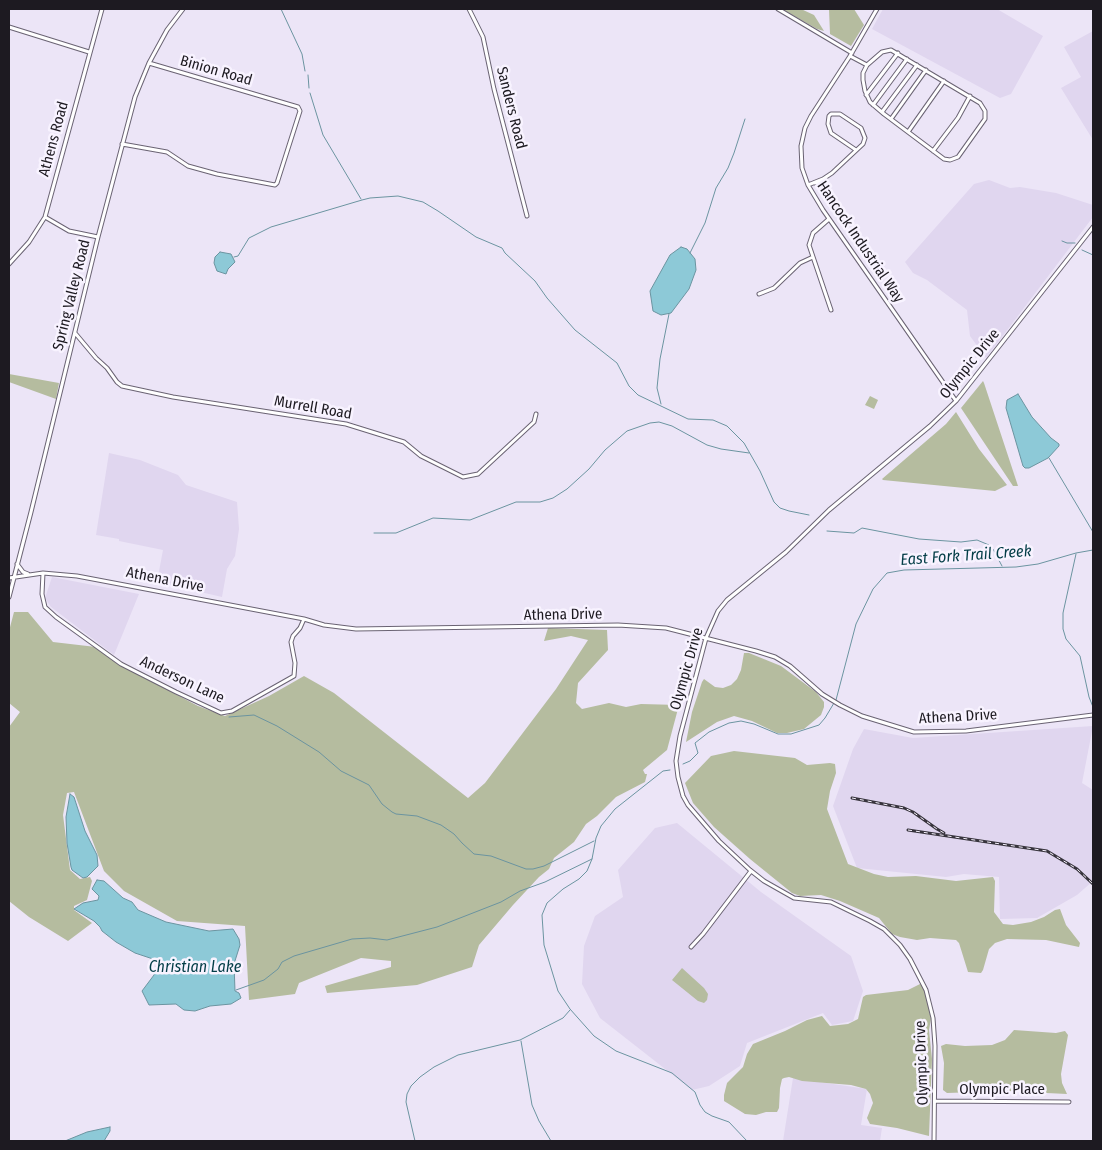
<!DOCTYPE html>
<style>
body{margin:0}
#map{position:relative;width:1102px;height:1150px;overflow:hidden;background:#ece5f7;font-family:"Fira Sans Condensed",sans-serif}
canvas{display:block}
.frame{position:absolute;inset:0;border:10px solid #1d1a21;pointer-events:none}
</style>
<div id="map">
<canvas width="1102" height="1150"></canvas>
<div class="frame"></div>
</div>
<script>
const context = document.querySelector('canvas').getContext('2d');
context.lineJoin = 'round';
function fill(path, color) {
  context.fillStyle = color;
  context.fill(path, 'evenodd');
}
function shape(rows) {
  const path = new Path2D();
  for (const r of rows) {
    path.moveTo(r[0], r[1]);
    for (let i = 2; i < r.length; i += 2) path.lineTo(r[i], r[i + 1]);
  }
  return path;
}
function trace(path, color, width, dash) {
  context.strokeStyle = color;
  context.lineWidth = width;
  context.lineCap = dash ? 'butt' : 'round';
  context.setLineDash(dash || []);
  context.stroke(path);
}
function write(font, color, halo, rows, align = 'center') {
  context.font = font + ' "Fira Sans Condensed",sans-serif';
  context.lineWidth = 5;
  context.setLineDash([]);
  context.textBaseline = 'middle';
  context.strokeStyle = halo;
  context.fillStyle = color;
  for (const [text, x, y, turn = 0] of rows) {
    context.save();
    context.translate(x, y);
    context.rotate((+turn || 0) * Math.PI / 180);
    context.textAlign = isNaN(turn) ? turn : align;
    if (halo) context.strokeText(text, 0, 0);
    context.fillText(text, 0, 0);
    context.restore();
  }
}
fill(shape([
 [883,9,997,9,1043,36,1011,94,1000,98,872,29],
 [1093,31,1093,140,1061,88,1081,77,1064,47],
 [989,180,1010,188,1020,187,1056,193,1093,205,1093,217,986,358,970,336,967,310,927,280,913,273,905,262,974,184],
 [109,453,140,460,178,475,186,485,237,502,239,529,235,556,227,569,222,597,157,582,163,550,119,541,119,539,96,535],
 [52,577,139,594,114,655,51,607,45,598],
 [1093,726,1082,783,1093,790,1093,881,1077,895,1037,918,1000,919,999,877,964,874,946,877,857,868,833,806,853,749,864,729,913,738],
 [677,823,761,892,851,956,863,991,853,1021,832,1025,823,1013,747,1043,740,1066,709,1086,692,1090,600,1018,582,984,584,946,595,916,623,897,618,870,655,828],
 [793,1078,867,1089,861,1125,882,1128,880,1141,783,1141]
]), '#e0d6ef');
fill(shape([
 [782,9,801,9,814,15,824,31,817,29],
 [829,9,854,9,864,25,851,46,830,34],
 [9,374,59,383,56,399,9,382],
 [983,381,984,383,1018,486,1013,486,961,408],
 [870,396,878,400,874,409,865,405],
 [956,412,979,449,1007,485,995,491,883,480,882,479,946,424],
 [14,612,28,612,53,642,96,647,130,670,198,706,225,716,269,696,304,676,334,693,468,798,485,783,556,689,588,640,571,636,544,641,548,628,607,630,608,650,578,683,576,703,582,709,609,703,626,707,641,704,679,705,667,750,643,770,645,774,647,774,645,782,616,797,597,816,586,824,574,842,554,858,549,869,539,877,513,905,479,945,472,967,417,985,327,993,325,986,391,967,391,961,361,958,299,983,295,994,249,1000,245,926,177,921,124,891,104,871,74,792,67,793,63,815,70,870,80,879,90,877,92,881,87,900,74,906,74,910,92,923,68,941,29,917,9,901,9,727,20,712,9,703,9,631],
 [744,653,749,653,781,666,816,692,824,702,824,707,821,715,804,729,787,733,777,733,752,721,734,716,717,722,686,742,692,712,702,682,704,679,715,687,723,688,731,685,737,679,741,670],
 [734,751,795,758,807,765,830,763,835,764,836,773,830,791,827,809,848,864,874,874,888,877,916,876,956,881,993,877,995,881,994,912,1003,924,1013,925,1031,922,1044,917,1055,910,1060,909,1066,925,1080,943,1079,947,1046,940,1007,939,995,943,989,949,983,970,981,973,968,972,959,943,956,940,930,938,917,940,900,937,892,934,879,918,840,901,821,895,800,896,792,893,750,859,714,827,693,803,685,783,711,756],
 [682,968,704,988,708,994,707,1000,704,1003,698,1001,672,980],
 [920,984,924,986,931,1019,929,1030,932,1059,929,1136,897,1128,870,1124,867,1118,873,1103,870,1094,866,1089,851,1085,802,1081,789,1077,784,1078,782,1079,780,1088,779,1108,777,1112,766,1112,756,1115,745,1114,724,1101,724,1095,727,1083,743,1067,747,1054,753,1044,785,1031,807,1020,822,1016,830,1026,848,1024,858,1019,863,997,866,995,908,990],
 [1014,1030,1056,1033,1065,1031,1068,1035,1061,1074,1062,1083,1067,1094,1006,1091,947,1093,943,1090,944,1063,941,1046,946,1044,965,1046,992,1045,1005,1040]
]), '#b5bc9f');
const water = shape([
 [681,247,687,249,695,259,696,270,689,289,671,313,661,315,653,311,650,291,670,255,681,247],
 [220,252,231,254,235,262,228,269,226,274,217,271,214,263,215,257,220,252],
 [1018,394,1032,417,1051,438,1059,444,1059,446,1048,458,1029,468,1025,468,1023,466,1006,408,1007,400,1018,394],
 [70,794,74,797,85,831,97,855,98,866,87,877,83,878,72,870,71,867,67,843,66,817,70,794],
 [97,880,104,881,123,898,132,902,138,910,166,922,209,931,233,929,239,939,240,945,234,964,235,991,239,993,241,998,231,1004,210,1006,195,1011,184,1010,176,1004,149,1005,142,991,154,975,157,963,153,959,135,953,116,942,102,931,100,927,94,921,74,909,83,903,98,900,99,896,92,889,97,880],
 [110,1127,110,1131,104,1141,65,1141,87,1132,110,1127]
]);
fill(water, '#8dc9d7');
trace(water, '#6b94a0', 1);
trace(shape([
 [281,9,302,54,305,71],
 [308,75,309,88],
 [310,93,323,135,361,199],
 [1062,241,1067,243,1075,243],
 [1082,250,1093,255],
 [690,253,705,223,716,188,728,168,734,153,745,119],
 [234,257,238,256,249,238,271,227,362,200,370,198,398,196,423,202,438,211,476,237,502,248,505,253,535,281,547,298,575,330,617,363,629,386,638,395,688,419,713,420,727,426,744,443,760,471,774,502,780,508,789,511,809,515],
 [661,404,657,388,660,359,669,314],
 [1049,458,1093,532],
 [827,531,854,533,862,528,919,539,961,542,977,540,989,545,993,549,1002,566],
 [374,533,396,533,433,518,470,520,516,502,540,502,553,498,567,489,589,469,605,450,627,431,650,423,659,422,672,426,707,445,721,449,749,453],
 [1076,554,1063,613,1063,629,1066,639,1080,656,1089,697,1093,707],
 [836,700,856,624,873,589,887,573,904,570,1016,567,1038,564,1076,553,1093,550],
 [229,717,254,715,277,726,319,752,341,771,369,785,382,804,392,812,396,814,417,816,441,825,454,834,462,843,474,854,491,856,526,869,533,869,544,866,594,841],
 [683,764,690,761,698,753,695,743,709,732,729,723,741,721,754,724,778,734,791,734,819,725,825,718,834,703],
 [670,770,663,771,615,809,601,826,596,838,592,859,587,871,579,879,563,889,547,903,542,915,544,945,558,991,570,1009,594,1036,616,1051,672,1073,695,1092,700,1105,705,1112,712,1116,729,1122,747,1141],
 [236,990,264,980,278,969,282,962,294,956,352,939,370,938,387,940,437,927,501,902,520,891,545,882,592,859],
 [521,1041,532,1105,539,1121,551,1141],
 [415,1141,406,1102,407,1094,411,1086,420,1077,434,1067,458,1055,520,1040,563,1018,570,1010]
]), '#6b94a0', 1);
const minor = shape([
 [469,9,483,37,494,89,527,216],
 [778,9,852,53],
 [877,9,850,56,811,116,805,128,801,146,802,168,808,185,823,210,956,401],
 [9,27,89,52],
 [850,56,867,65,863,73,863,80,865,91,870,102,884,114,944,159,950,160,958,157,985,119,985,111,980,103,891,50,882,52,867,65],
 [866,95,898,53],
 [873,105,907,59],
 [882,112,917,65],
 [891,119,926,70],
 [908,132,944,81],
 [122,144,167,152,188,166,217,174,275,185,277,183,300,111,298,107,149,63],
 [933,151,958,118,970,96],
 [823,179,832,173,863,144,865,138,861,128,840,114,831,114,829,116,828,124,831,133,856,150],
 [808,185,823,179,821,182,814,183],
 [45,217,69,231,98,237],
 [829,219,813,233,809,245,831,310],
 [9,264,29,242,45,217,102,9],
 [759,294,774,288,800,263,813,257],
 [75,333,96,358,107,368,117,382,122,386,173,397,346,424,404,442,421,456,463,477,478,474,534,422,536,414],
 [17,564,23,572,28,574],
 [43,573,42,594,45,607,56,617,121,664,176,692,221,713,232,711,294,676,295,663,291,642,293,636,300,628,304,619],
 [9,578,43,573,77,576,304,619,324,625,356,629,618,625,666,628,756,651,775,657,790,666,822,694,840,705,862,716,914,732,966,731,1093,715],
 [9,597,31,512,98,237,135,97,149,63,167,30,183,9],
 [691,947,703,934,751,871],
 [935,1101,1069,1102],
 [934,1141,935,1046,933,1018,926,990,910,959,900,945,884,929,870,921,831,902,794,898,764,881,750,870,719,841,688,805,683,796,678,777,676,761,680,736,706,638,718,611,727,600,786,552,829,510,930,426,956,401,1093,227]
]);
trace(minor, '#6a6373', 5);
trace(minor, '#fff', 3);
const rail = shape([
 [852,798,904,808,913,812,937,829,944,833],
 [908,830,1047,851,1077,869,1093,884]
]);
trace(rail, '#37343c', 3);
trace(rail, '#f8f3ff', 1, [4]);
write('15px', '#1d1a21', '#f8f3ff', [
 ["Binion Road",216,71,16],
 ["Sanders Road",511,108,76],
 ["Athens Road",54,139,-75],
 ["Hancock Industrial Way",860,242,56],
 ["Spring Valley Road",72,295,-76],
 ["Olympic Drive",970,364,-51],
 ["Murrell Road",313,408,10],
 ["Athena Drive",165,580,11],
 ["Athena Drive",563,615,-1],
 ["Olympic Drive",687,669,-74],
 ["Anderson Lane",182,680,25],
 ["Athena Drive",958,717,-3],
 ["Olympic Drive",922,1063,-92],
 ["Olympic Place",1002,1090]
]);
write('italic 16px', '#033d47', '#f8f3ff', [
 ["East Fork Trail Creek",966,556,-4],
 ["Christian Lake",195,968]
]);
</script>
